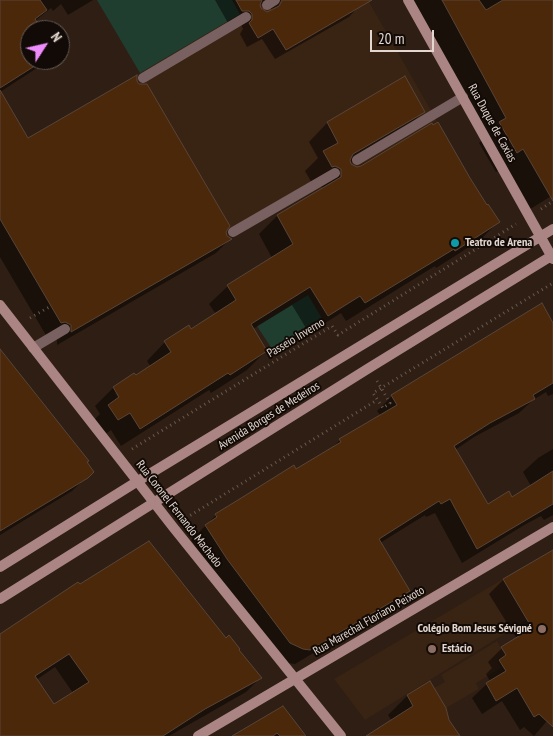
<!DOCTYPE html>
<meta charset="utf-8">
<style>
body{margin:0}
#map{position:relative;width:553px;height:736px;overflow:hidden;background:#2f1e13;font-family:"PT Sans Narrow",sans-serif}
canvas{display:block}
.north{position:absolute;left:20px;top:20px;width:50px;height:50px;box-sizing:border-box;background:#120a06;border:1px solid #665c56;border-radius:50%;rotate:55deg;font-size:14px;font-weight:700;line-height:20px;text-align:center;color:#e3d7cf}
.north::after{content:'';display:block;margin:auto;width:18px;height:22px;background:#ed8cfa;clip-path:polygon(50% 0,100% 100%,50% 72%,0 100%)}
.scale{position:absolute;left:370px;top:30px;width:64px;height:22px;box-sizing:border-box;border:2px solid #e3d7cf;border-top:0;padding-left:6px;font-size:15px;line-height:18px;white-space:nowrap;color:#e3d7cf;-webkit-text-stroke:4px #120a06;paint-order:stroke}
</style>
<div id="map">
<canvas width="553" height="736"></canvas>
<div class="north">N</div>
<div class="scale">20 m</div>
</div>
<script>
const context = document.querySelector('canvas').getContext('2d');
context.lineJoin = 'round';
function fill(path, color) {
  context.fillStyle = color;
  context.fill(path, 'evenodd');
}
function shape(rows) {
  const path = new Path2D();
  for (const r of rows) {
    path.moveTo(r[0], r[1]);
    for (let i = 2; i < r.length; i += 2) path.lineTo(r[i], r[i + 1]);
  }
  return path;
}
function trace(path, color, width, dash) {
  context.strokeStyle = color;
  context.lineWidth = width;
  context.lineCap = dash ? 'butt' : 'round';
  context.setLineDash(dash || []);
  context.stroke(path);
}
function write(font, color, halo, rows, align = 'center') {
  context.font = font + ' "PT Sans Narrow",sans-serif';
  context.lineWidth = 4;
  context.setLineDash([]);
  context.textBaseline = 'middle';
  context.strokeStyle = halo;
  context.fillStyle = color;
  for (const [text, x, y, turn = 0] of rows) {
    context.save();
    context.translate(x, y);
    context.rotate((+turn || 0) * Math.PI / 180);
    context.textAlign = isNaN(turn) ? turn : align;
    if (halo) context.strokeText(text, 0, 0);
    context.fillText(text, 0, 0);
    context.restore();
  }
}
fill(shape([
 [263,0,368,0,437,121,236,236,140,73],
 [503,579,523,612,553,593,537,638,527,620,365,720,334,679],
 [497,641,505,655,497,660,501,668,476,683,479,689,446,708,434,688,445,682,441,675]
]), '#392313');
fill(shape([
 [97,0,232,0,240,14,140,73],
 [308,295,323,320,272,349,257,326]
]), '#203e2f');
fill(shape([
 [0,0,93,0,68,15,61,4,53,11,51,8,35,21,40,30,30,30,30,60,46,60,40,66,0,92],
 [215,0,356,0,359,6,349,17,275,59,262,39,247,47,240,34,243,29,241,24,228,23],
 [260,4,267,4,271,8,271,12,264,13,260,9],
 [410,0,553,0,553,195,527,211,502,169,496,172,479,143,485,137],
 [404,78,424,111,405,130,350,163,350,165,356,168,469,179,498,222,480,240,436,268,435,266,346,321,341,313,309,333,292,305,253,329,266,351,247,370,211,393,209,390,121,446,111,430,100,438,90,424,100,414,95,406,113,388,134,374,136,377,151,367,147,361,165,342,191,330,216,314,209,304,228,286,272,258,259,234,277,216,324,188,316,184,313,185,305,171,318,158,309,142,327,123],
 [115,393,118,393,122,403],
 [136,83,226,237,230,239,216,253,57,345,57,340,47,337,0,257,0,93,28,139],
 [553,326,553,394,548,396,546,392,533,400,519,413,474,437,455,450,488,506,512,498,531,486,523,472,538,458,553,449,553,515,544,520,541,516,526,524,462,563,435,513,426,517,425,515,380,543,408,591,394,605,295,664,288,663,213,574,191,540,216,515,296,470,330,450,340,440,381,416,377,411,392,396],
 [0,367,92,472,72,491,0,535],
 [553,551,553,714,534,736,524,727,520,730,502,701,482,714,472,698,490,681,486,674,492,668,488,662,502,648,517,639,489,594,503,580],
 [0,634,226,639,238,651,260,678,246,692,169,736,0,736],
 [55,667,73,693,54,706,36,680],
 [430,683,447,721,459,736,371,736,392,721,388,715,407,696],
 [282,708,307,736,234,736]
]), '#0007');
const building = shape([
 [0,0,40,0,47,10,35,19,42,30,30,30,30,60,44,60,0,88,0,0],
 [236,0,262,0,260,5,261,8,267,12,279,6,282,0,372,0,286,50,273,29,258,38,249,23,252,20,252,14,249,11,242,11,236,0],
 [442,0,479,0,486,10,503,0,553,0,553,201,523,149,517,153,499,122,506,118,442,0],
 [137,75,137,81,139,84,147,84,230,226,226,232,227,236,232,239,71,332,71,325,65,322,61,323,0,219,0,90,28,138,137,75],
 [405,76,425,112,353,154,350,160,351,164,357,167,361,166,432,123,433,125,438,122,470,178,487,205,488,204,500,222,455,251,454,249,365,303,360,296,328,316,310,287,251,324,267,351,230,375,228,373,140,429,130,413,118,420,108,405,119,397,113,387,134,373,136,375,171,352,164,341,189,325,191,329,236,300,227,285,293,244,277,215,341,177,341,169,335,166,332,167,323,151,338,143,327,122,405,76],
 [542,303,553,323,553,383,533,395,535,399,490,423,454,446,488,504,509,491,512,497,553,471,553,504,477,549,450,499,441,504,439,501,379,539,410,591,310,650,303,649,290,643,227,559,205,525,217,517,215,514,238,500,294,465,296,469,341,442,339,439,397,405,391,395,542,303],
 [0,349,89,461,87,462,94,472,88,478,0,531,0,349],
 [149,541,226,638,229,635,240,649,239,650,262,678,205,709,163,736,0,736,0,634,78,582,80,584,149,541],
 [69,654,89,682,54,704,35,676,69,654],
 [553,550,553,727,539,714,534,717,517,688,496,701,486,683,506,671,499,660,506,655,501,647,532,628,503,579,553,550],
 [430,681,446,708,449,720,460,736,366,736,413,706,407,695,430,681],
 [283,706,306,736,280,736,277,733,273,736,232,736,283,706]
]);
fill(building, '#4c280b');
trace(building, '#584538', 1);
trace(shape([
 [541,209,553,201],
 [30,318,51,306],
 [377,381,390,403,383,408,373,393,553,283],
 [132,449,332,326,338,335,516,224],
 [186,518,377,400]
]), '#69594f', 3, [1, 4]);
trace(shape([
 [267,5,275,0],
 [143,78,246,17],
 [357,160,463,97],
 [233,232,335,173],
 [33,348,65,329]
]), '#796161', 10);
trace(shape([
 [408,0,553,259],
 [0,305,173,527,341,736],
 [0,567,138,481,553,229],
 [0,599,369,368,553,255],
 [198,736,553,527]
]), '#aa8584', 10);
for (const [x, y, r, color] of [
 [455,243,5,"#0f9aa8"],
 [542,629,5,"#8d6e63"],
 [432,649,5,"#8d6e63"]
]) {
  const dot = new Path2D();
  dot.arc(x, y, r, 0, 2 * Math.PI);
  context.fillStyle = color;
  context.fill(dot);
  trace(dot, '#120a06', 2);
}
write('12px', '#e3d7cf', '#120a06', [
 ["Rua Duque de Caxias",492,123,61],
 ["Passeio Inverno",296,338,-31],
 ["Avenida Borges de Medeiros",269,416,-32],
 ["Rua Coronel Fernando Machado",179,514,52],
 ["Rua Marechal Floriano Peixoto",369,621,-30]
]);
write('bold 12px', '#e3d7cf', '#120a06', [
 ["Teatro de Arena",465,243],
 ["Colégio Bom Jesus Sévigné",532,629,"right"],
 ["Estácio",442,649]
], 'left');
</script>
